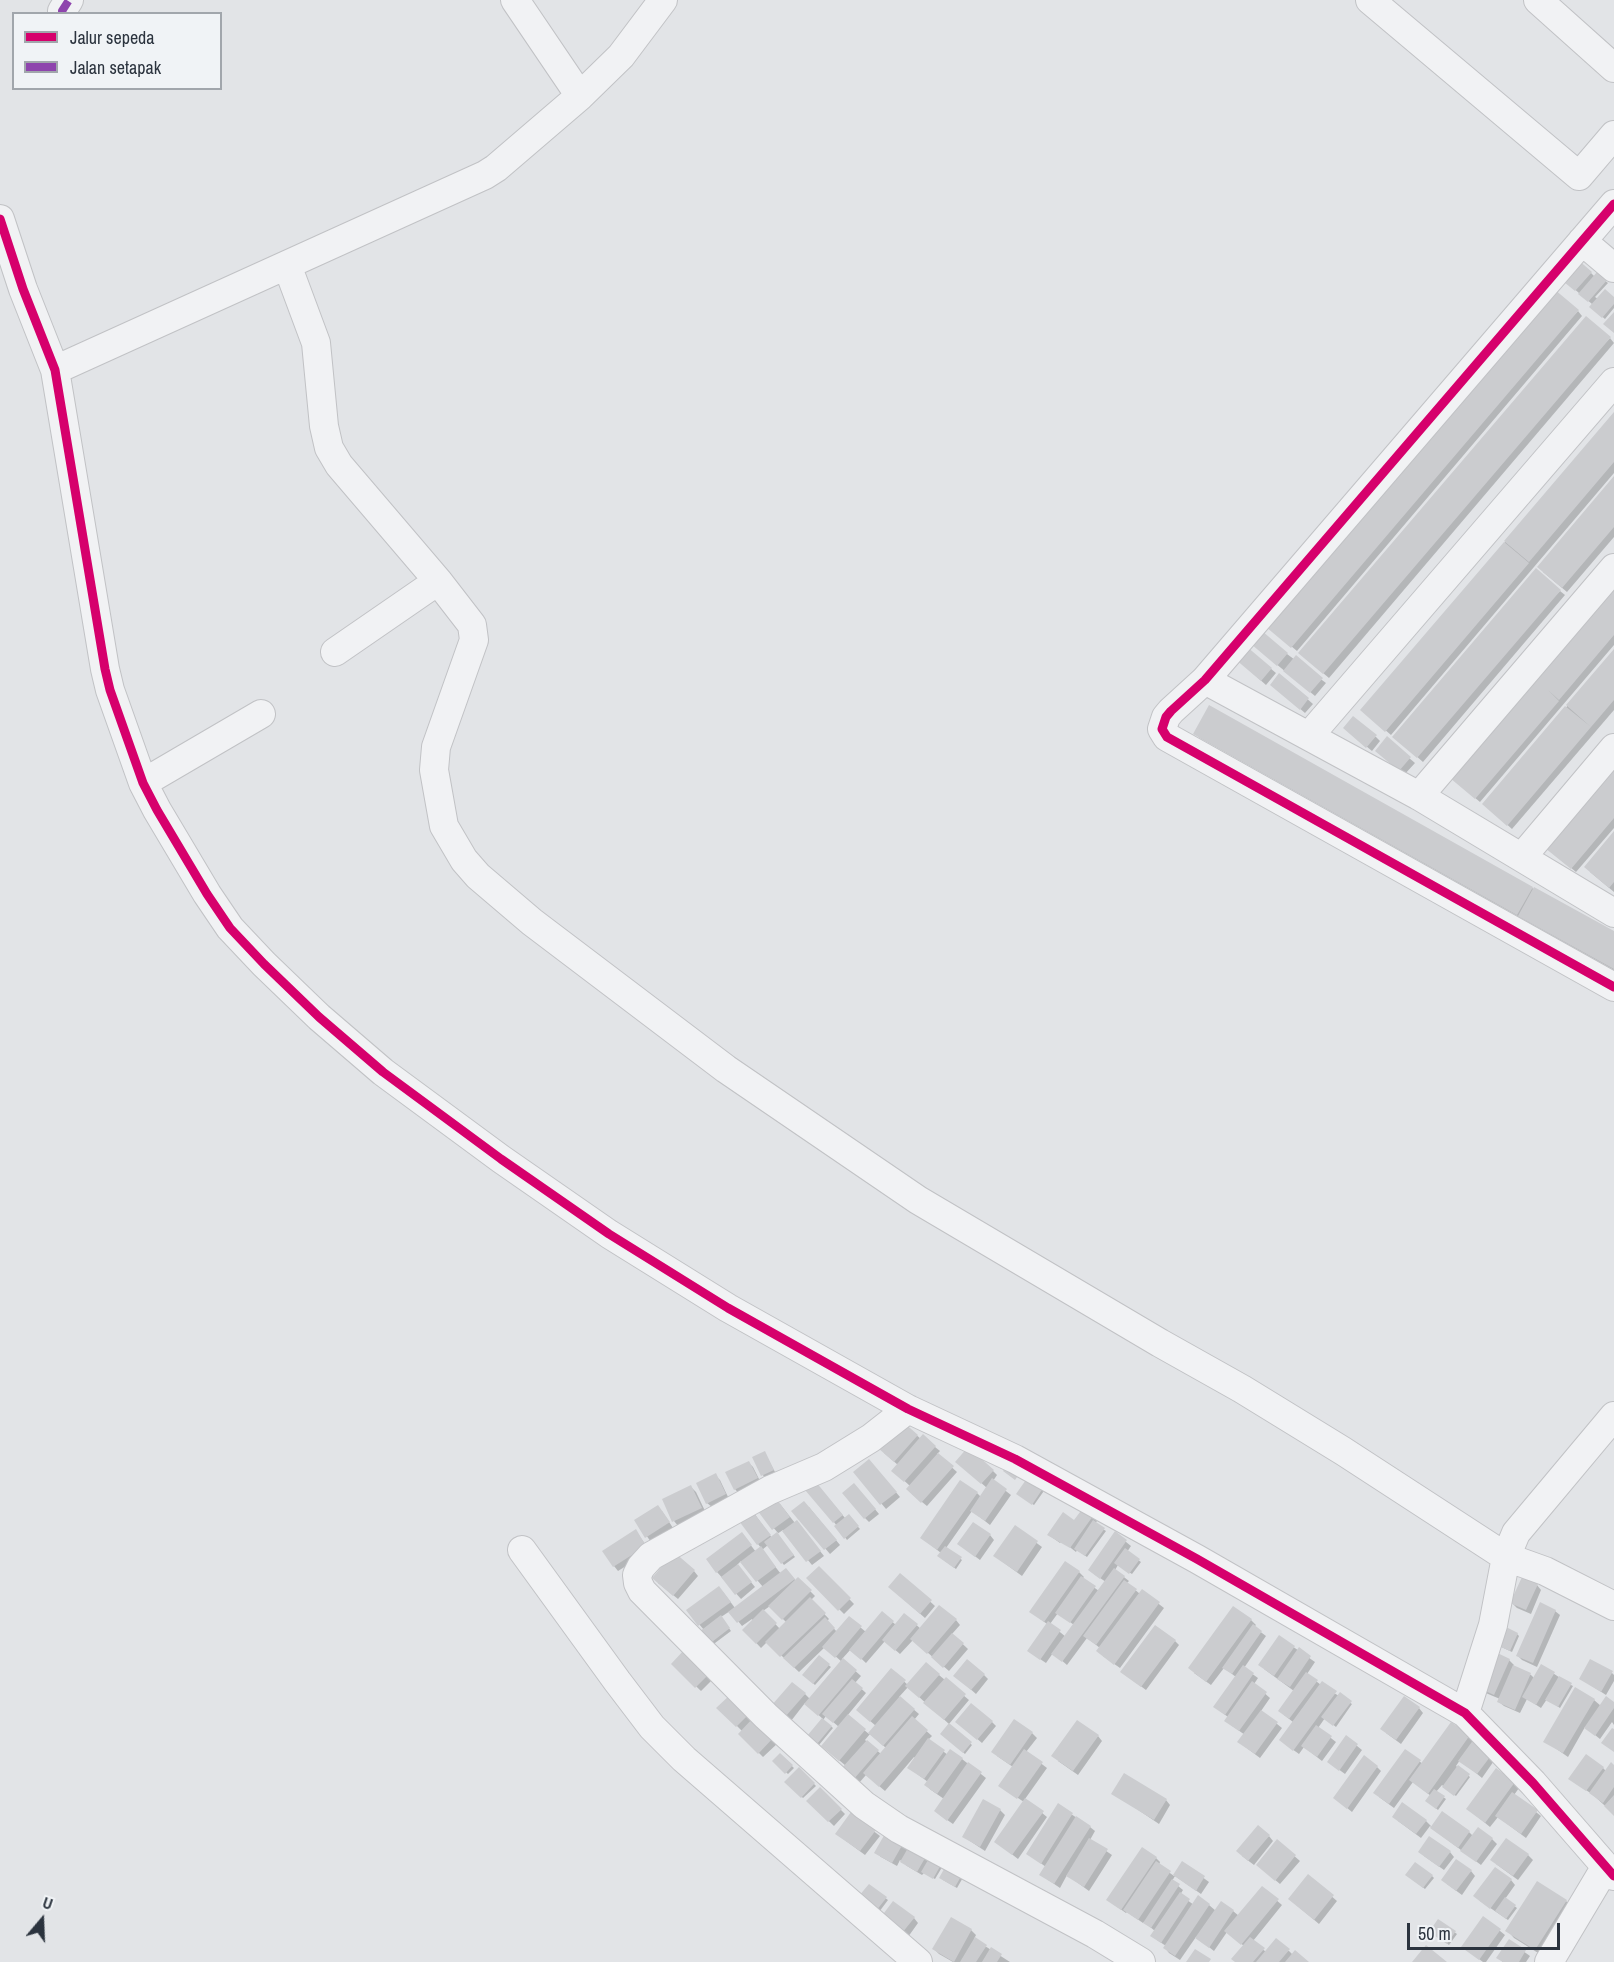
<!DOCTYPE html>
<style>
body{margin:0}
#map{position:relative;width:1614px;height:1962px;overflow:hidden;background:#e2e4e7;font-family:"Archivo Narrow",sans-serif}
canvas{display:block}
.legend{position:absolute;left:12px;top:12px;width:210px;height:78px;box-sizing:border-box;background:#f0f3f6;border:2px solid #a1a6ac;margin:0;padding:8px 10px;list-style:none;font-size:18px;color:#2b333e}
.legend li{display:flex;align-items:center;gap:12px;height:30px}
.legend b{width:30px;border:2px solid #a1a6ac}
.north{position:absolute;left:12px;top:1890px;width:60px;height:60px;-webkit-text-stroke:4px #f0f3f6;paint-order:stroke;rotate:19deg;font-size:16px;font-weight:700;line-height:24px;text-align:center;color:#2b333e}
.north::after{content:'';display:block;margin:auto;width:21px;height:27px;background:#2b333e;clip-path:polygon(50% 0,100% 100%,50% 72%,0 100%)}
.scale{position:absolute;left:1407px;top:1923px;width:153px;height:27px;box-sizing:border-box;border:3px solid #2b333e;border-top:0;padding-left:8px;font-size:18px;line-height:21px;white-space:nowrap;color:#2b333e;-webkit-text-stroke:4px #f0f3f6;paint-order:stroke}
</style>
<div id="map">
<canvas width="1614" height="1962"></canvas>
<ul class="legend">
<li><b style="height:8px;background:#d6006c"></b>Jalur sepeda</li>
<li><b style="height:8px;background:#8e44ad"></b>Jalan setapak</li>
</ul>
<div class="north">U</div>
<div class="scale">50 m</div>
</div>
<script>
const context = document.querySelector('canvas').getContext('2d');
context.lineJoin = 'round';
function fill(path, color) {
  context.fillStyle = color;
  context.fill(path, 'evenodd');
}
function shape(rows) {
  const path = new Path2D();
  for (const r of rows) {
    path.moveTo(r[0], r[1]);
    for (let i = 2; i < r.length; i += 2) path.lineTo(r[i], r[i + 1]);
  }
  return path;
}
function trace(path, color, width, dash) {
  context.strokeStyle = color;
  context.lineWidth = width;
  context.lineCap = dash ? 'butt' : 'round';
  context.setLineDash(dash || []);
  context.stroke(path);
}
fill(shape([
 [1591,273,1595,277,1597,274,1608,283,1595,297,1598,299,1614,299,1614,308,1605,319,1591,307,1592,304,1566,282],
 [1578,311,1582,316,1297,651,1273,631],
 [1610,338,1614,343,1329,678,1305,658],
 [1614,414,1614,473,1391,735,1362,710],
 [1614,479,1614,537,1567,592,1543,572],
 [1614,587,1614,645,1480,802,1456,782],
 [1560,591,1565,595,1423,762,1399,741],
 [1246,648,1276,673,1266,685,1241,663],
 [1258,649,1287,654,1326,683,1315,696],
 [1614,651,1614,710,1512,829,1484,804],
 [1280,675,1313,704,1305,713,1277,689],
 [1349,732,1376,737,1380,741,1372,751],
 [1195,733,1532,888,1614,933,1614,970,1200,738],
 [1387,739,1415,763,1404,775,1381,755],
 [1614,769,1614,828,1576,872,1552,852],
 [1614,834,1614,892,1590,872],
 [902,1423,921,1439,935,1447,940,1451,937,1454,957,1472,927,1506,912,1494,910,1486,898,1475,898,1465,884,1453],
 [765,1453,775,1472,764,1477,754,1458],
 [749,1463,753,1467,761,1483,739,1494,735,1489],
 [873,1465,900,1497,886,1509,855,1472],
 [962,1466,993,1471,997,1475,993,1481,1011,1495,990,1525,972,1511,946,1548,962,1560,956,1569,941,1558,941,1553,922,1538,977,1493,981,1497,987,1488],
 [715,1475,720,1480,729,1499,712,1507,707,1503],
 [691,1487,696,1492,706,1513,678,1526,674,1521],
 [820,1488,845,1518,848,1516,860,1529,847,1540,834,1522],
 [1046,1488,1034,1505,1020,1495],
 [859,1490,879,1514,869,1522,865,1518],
 [780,1504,795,1523,801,1527,824,1556,812,1565,783,1530,777,1534,795,1557,784,1565,768,1545,762,1550,781,1574,790,1574,796,1581,798,1579,815,1596,811,1600,829,1619,827,1621,837,1632,849,1618,866,1632,882,1613,896,1625,905,1615,921,1629,956,1620,960,1625,952,1634,968,1649,949,1671,913,1640,900,1654,885,1641,866,1663,851,1649,842,1659,861,1676,855,1683,866,1693,847,1716,869,1734,876,1726,862,1714,891,1670,908,1685,939,1675,969,1700,949,1724,908,1687,899,1697,919,1714,914,1720,932,1736,928,1740,948,1755,962,1759,986,1778,953,1824,940,1815,944,1799,931,1790,926,1785,928,1782,909,1768,915,1758,914,1757,885,1791,866,1775,859,1783,846,1766,827,1750,839,1727,826,1716,823,1720,833,1728,819,1745,809,1735,823,1719,805,1703,791,1721,778,1710,805,1694,810,1699,842,1662,825,1647,799,1672,767,1642,761,1648,744,1630,753,1621,752,1619,742,1626,730,1611,721,1617,731,1631,711,1646,704,1630,688,1611,723,1592,735,1608,763,1587,741,1561,737,1565,755,1587,741,1599,717,1572,746,1539,756,1552,761,1548,738,1517,754,1513,772,1538,778,1533,759,1511],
 [770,1606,787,1623,780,1629,763,1611],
 [870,1734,886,1748,881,1754,865,1740],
 [809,1507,840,1545,830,1554,793,1511],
 [662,1511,673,1528,651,1542,636,1521],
 [1092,1517,1097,1521,1095,1524,1106,1531,1087,1557,1077,1550,1076,1552,1062,1541,1060,1543,1050,1536,1073,1521],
 [1015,1527,1042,1547,1022,1576,1000,1560],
 [636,1531,650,1551,618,1571,614,1566],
 [1115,1533,1131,1546,1127,1552,1141,1562,1132,1574,1118,1565,1115,1570,1129,1581,1127,1583,1140,1594,1142,1591,1164,1608,1120,1668,1103,1656,1100,1648,1087,1638,1067,1665,1053,1653,1046,1663,1034,1655,1047,1624,1031,1612,1079,1572,1084,1577,1082,1579,1099,1591,1106,1582,1094,1574],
 [1058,1613,1074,1625,1066,1637,1050,1624],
 [990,1535,994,1540,980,1560,964,1548],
 [819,1568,854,1604,844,1614,808,1578],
 [694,1571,698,1576,678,1599,658,1583],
 [901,1575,935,1606,925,1618,895,1592],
 [1537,1585,1541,1590,1531,1614,1517,1608,1512,1603],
 [1234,1608,1251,1620,1256,1625,1254,1627,1266,1636,1244,1668,1258,1678,1254,1684,1270,1698,1261,1711,1282,1728,1260,1758,1244,1746,1245,1735,1231,1725,1228,1717,1220,1711,1236,1677,1224,1668,1211,1685,1194,1673],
 [1555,1611,1560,1615,1537,1667,1522,1660,1518,1656],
 [1517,1634,1519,1636,1512,1652,1495,1644],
 [1279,1637,1315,1662,1307,1674,1321,1685,1352,1704,1336,1727,1325,1718,1318,1728,1336,1742,1322,1761,1304,1747,1299,1754,1285,1744,1293,1722,1284,1715,1294,1691,1264,1669],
 [1175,1641,1179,1645,1146,1690,1127,1676],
 [684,1652,712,1680,701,1691,673,1664],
 [1491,1652,1509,1660,1514,1665,1513,1667,1531,1675,1535,1679,1542,1666,1571,1685,1573,1686,1560,1708,1547,1699,1541,1708,1527,1699,1520,1713,1504,1706,1499,1702,1500,1699,1481,1691],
 [819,1657,831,1667,815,1685,804,1675],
 [1612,1673,1614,1675,1614,1681,1606,1695,1581,1679],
 [984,1675,988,1679,976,1694,960,1680],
 [730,1697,778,1743,763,1757,740,1734,742,1731,719,1708],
 [1594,1700,1601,1706,1614,1704,1614,1725,1612,1722,1600,1739,1585,1727,1568,1757,1545,1741],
 [1419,1708,1423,1713,1401,1744,1386,1733],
 [992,1722,996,1726,982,1743,962,1726],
 [1452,1724,1496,1758,1482,1778,1460,1760,1456,1766,1470,1777,1456,1796,1442,1785,1436,1792,1446,1799,1438,1810,1427,1801,1431,1796,1413,1782,1394,1808,1379,1797,1405,1751,1423,1764],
 [950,1725,972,1745,965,1754,942,1734],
 [1032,1733,1037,1738,1026,1752,1047,1768,1025,1799,1047,1817,1018,1859,996,1842,1024,1802,1003,1788,1013,1767,997,1756],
 [1098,1736,1102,1741,1078,1775,1058,1761],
 [1346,1737,1362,1750,1345,1774,1334,1766],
 [780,1755,794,1768,788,1774,774,1761],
 [1614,1766,1614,1814,1592,1794,1575,1783,1603,1768,1606,1771],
 [1377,1767,1381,1771,1352,1812,1335,1798],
 [799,1769,816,1786,803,1798,786,1782],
 [1514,1783,1519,1788,1514,1795,1541,1816,1526,1838,1498,1817,1490,1827,1468,1809],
 [820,1789,845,1814,834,1826,808,1801],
 [1113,1793,1166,1800,1170,1805,1159,1824],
 [1058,1805,1090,1827,1095,1831,1090,1840,1112,1855,1089,1891,1067,1875,1060,1888,1041,1875,1046,1867,1028,1854],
 [1000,1810,1005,1815,985,1851,964,1837],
 [851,1814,880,1836,865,1855,842,1838],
 [1398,1821,1426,1821,1432,1827,1469,1832,1473,1836,1492,1839,1497,1844,1481,1865,1437,1832,1430,1826,1421,1838],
 [886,1834,944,1864,935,1879,924,1873,922,1875,907,1866,900,1860,897,1866,881,1857,876,1853],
 [1269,1836,1273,1841,1254,1865,1242,1856],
 [1277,1841,1300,1861,1280,1884,1262,1869],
 [1450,1852,1454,1857,1444,1870,1424,1856],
 [1528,1855,1533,1860,1518,1880,1496,1864],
 [1156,1858,1160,1862,1159,1865,1174,1876,1183,1863,1209,1882,1201,1894,1175,1876,1172,1881,1183,1890,1180,1895,1194,1905,1209,1905,1216,1911,1233,1911,1239,1916,1262,1888,1282,1905,1253,1941,1266,1952,1289,1951,1293,1955,1307,1962,1236,1962,1244,1946,1227,1932,1214,1951,1196,1937,1180,1960,1169,1953,1165,1948,1166,1946,1157,1940,1155,1931,1144,1922,1143,1923,1127,1912,1126,1913,1113,1904],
 [1471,1871,1475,1876,1462,1895,1447,1884],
 [965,1874,957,1888,943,1880],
 [1308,1876,1337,1901,1319,1924,1294,1903],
 [1432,1876,1434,1878,1425,1889,1409,1877],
 [1511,1880,1515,1885,1505,1899,1517,1908,1508,1920,1480,1901],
 [869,1886,888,1900,879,1912],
 [1566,1901,1573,1908,1543,1956,1514,1938,1507,1930],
 [914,1918,918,1923,908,1937,888,1921],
 [1484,1918,1505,1935,1486,1962,1483,1962,1468,1951],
 [951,1919,971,1930,976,1935,974,1939,1010,1962,953,1962,939,1954,934,1949],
 [1439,1921,1457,1934,1449,1945,1433,1933],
 [1509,1941,1530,1956,1526,1962,1503,1962,1498,1958]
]), '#0003');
fill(shape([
 [1576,258,1592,272,1575,291,1559,278],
 [1597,272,1607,280,1588,302,1578,294],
 [1554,289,1579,310,1291,648,1266,627],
 [1605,289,1614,297,1614,304,1602,318,1589,307],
 [1614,312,1614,333,1603,324],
 [1586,316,1611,337,1323,674,1298,653],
 [1614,412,1614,462,1529,562,1504,541],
 [1614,476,1614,527,1562,588,1537,567],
 [1504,542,1529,563,1385,732,1360,710],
 [1536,568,1561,590,1417,758,1392,737],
 [1614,585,1614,635,1559,700,1548,690,1559,701,1475,799,1450,778],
 [1262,631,1288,653,1277,666,1251,644],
 [1246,646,1272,668,1261,681,1235,659],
 [1614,649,1614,700,1591,727,1566,705],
 [1296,655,1323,678,1310,693,1283,671],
 [1279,673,1309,698,1300,710,1270,685],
 [1209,705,1533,887,1517,915,1193,734],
 [1565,706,1591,727,1507,826,1482,804],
 [1353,716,1377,735,1366,748,1343,728],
 [1387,736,1411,757,1399,771,1375,751],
 [1614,767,1614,818,1571,869,1545,848],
 [1614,831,1614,882,1609,888,1584,867],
 [1534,887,1614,931,1614,969,1518,916],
 [902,1421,918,1435,894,1462,878,1448],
 [923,1434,936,1446,904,1482,891,1471],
 [968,1447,994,1470,981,1484,955,1462],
 [765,1451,774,1470,761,1476,752,1457],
 [938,1453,954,1466,921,1503,906,1489],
 [869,1459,897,1492,880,1505,853,1472],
 [749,1461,758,1478,734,1490,725,1472],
 [1009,1461,1022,1470,1015,1480,1003,1471],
 [716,1473,726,1494,706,1504,696,1483],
 [1030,1474,1045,1485,1032,1505,1016,1494],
 [992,1478,1007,1489,985,1521,970,1511],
 [960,1480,978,1492,937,1550,920,1538],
 [816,1482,843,1515,833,1523,805,1490],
 [854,1483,876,1509,864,1519,842,1493],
 [691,1485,702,1508,672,1522,662,1499],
 [775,1497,790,1517,772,1530,757,1510],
 [804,1501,837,1540,824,1550,791,1511],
 [658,1505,670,1522,645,1538,634,1520],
 [749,1507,771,1535,757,1545,736,1517],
 [1083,1508,1093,1516,1070,1548,1047,1535,1063,1512,1074,1520],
 [849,1514,859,1526,844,1539,834,1526],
 [797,1520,821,1551,806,1562,782,1531],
 [1093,1520,1105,1528,1085,1556,1074,1549],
 [973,1522,991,1534,975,1557,957,1544],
 [1015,1525,1038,1541,1017,1572,993,1556],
 [636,1529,646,1546,613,1567,602,1551],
 [1115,1531,1127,1540,1100,1579,1088,1570],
 [742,1532,752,1545,716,1573,706,1559],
 [777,1532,794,1555,781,1564,764,1542],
 [761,1546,776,1567,756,1582,740,1562],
 [945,1546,962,1557,954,1568,937,1556],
 [1125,1548,1140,1559,1129,1574,1114,1563],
 [674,1552,695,1570,673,1596,652,1578],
 [1065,1561,1080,1571,1044,1622,1029,1612],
 [738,1564,752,1582,735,1595,721,1577],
 [819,1566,851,1598,838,1611,806,1578],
 [786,1568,795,1579,737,1623,728,1612],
 [1114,1568,1125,1576,1062,1662,1051,1654],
 [900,1573,932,1600,920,1614,888,1587],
 [1081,1576,1096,1586,1070,1623,1055,1613],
 [798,1577,812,1590,782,1620,768,1606],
 [1522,1577,1538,1584,1526,1610,1510,1603],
 [1124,1580,1137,1589,1096,1645,1083,1636],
 [719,1586,731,1602,698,1626,686,1610],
 [1142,1589,1160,1602,1114,1665,1096,1651],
 [810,1597,826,1613,780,1657,765,1642],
 [1540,1602,1556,1610,1533,1663,1516,1656],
 [939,1605,957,1619,927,1654,910,1639],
 [1233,1606,1252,1619,1206,1682,1188,1668],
 [763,1609,777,1623,756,1644,742,1630],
 [882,1611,894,1621,861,1660,849,1650],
 [904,1613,918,1624,895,1651,882,1640],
 [721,1615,730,1628,708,1645,699,1632],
 [849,1616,862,1626,835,1658,822,1647],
 [825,1617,835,1628,794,1668,783,1658],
 [1048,1621,1061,1630,1040,1660,1027,1651],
 [1253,1624,1262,1631,1232,1674,1222,1668],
 [1500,1624,1518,1633,1510,1651,1492,1643],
 [1155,1625,1176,1640,1141,1687,1120,1672],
 [952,1633,964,1643,943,1668,931,1657],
 [1279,1635,1295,1646,1274,1676,1258,1665],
 [1299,1647,1311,1656,1290,1687,1277,1679],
 [684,1650,709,1674,695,1688,671,1664],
 [1491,1650,1510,1659,1494,1695,1475,1686],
 [819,1655,830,1664,813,1684,802,1675],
 [843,1658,857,1670,818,1716,804,1704],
 [967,1659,985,1674,971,1690,953,1676],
 [1590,1659,1613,1671,1601,1692,1579,1679],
 [926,1662,940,1674,919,1698,905,1686],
 [1541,1664,1555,1672,1536,1705,1522,1697],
 [1243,1665,1254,1673,1225,1715,1213,1707],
 [1513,1665,1531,1673,1515,1710,1497,1702],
 [891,1668,906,1680,870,1722,856,1710],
 [1306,1672,1318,1680,1289,1719,1278,1711],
 [1559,1676,1572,1683,1558,1707,1545,1700],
 [946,1677,966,1694,944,1720,923,1703],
 [852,1679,863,1688,833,1723,822,1714],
 [1252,1681,1267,1692,1239,1731,1224,1721],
 [1322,1681,1337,1691,1293,1751,1279,1740],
 [792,1682,806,1693,785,1717,771,1706],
 [1575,1687,1595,1699,1563,1753,1543,1742],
 [1340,1692,1352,1701,1333,1726,1321,1717],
 [730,1695,749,1714,736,1727,716,1708],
 [900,1696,915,1709,883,1746,868,1733],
 [1404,1696,1420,1707,1396,1740,1380,1729],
 [1606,1696,1614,1702,1614,1708,1595,1736,1584,1728],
 [971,1703,993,1721,977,1740,955,1722],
 [1261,1710,1278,1722,1255,1754,1237,1742],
 [848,1714,866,1729,839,1761,821,1746],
 [912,1716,928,1730,879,1787,863,1773],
 [754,1717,774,1737,758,1754,738,1734],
 [822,1718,832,1726,817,1744,807,1736],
 [1014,1719,1033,1732,1010,1765,991,1752],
 [1077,1720,1099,1735,1073,1771,1051,1756],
 [1451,1722,1470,1735,1428,1794,1409,1780],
 [949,1723,972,1742,963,1753,940,1734],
 [1316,1725,1332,1736,1317,1757,1301,1746],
 [1612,1728,1614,1729,1614,1752,1601,1743],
 [1346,1735,1358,1744,1339,1771,1327,1762],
 [928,1738,945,1750,924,1779,907,1768],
 [1474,1739,1493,1753,1477,1774,1458,1761],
 [867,1740,879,1750,853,1780,841,1769],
 [950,1749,963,1758,937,1794,924,1785],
 [1024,1749,1043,1762,1017,1799,998,1786],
 [1405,1749,1421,1760,1389,1804,1373,1793],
 [780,1753,793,1765,785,1774,772,1761],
 [1586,1754,1604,1767,1586,1791,1568,1779],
 [1364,1755,1378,1766,1347,1809,1333,1798],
 [968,1762,982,1772,947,1821,934,1811],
 [1611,1762,1614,1765,1614,1787,1603,1803,1589,1793],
 [1458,1765,1470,1774,1454,1796,1442,1787],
 [799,1767,815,1783,801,1798,784,1782],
 [1496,1768,1515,1782,1485,1823,1466,1809],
 [1124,1773,1167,1799,1154,1820,1111,1794],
 [820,1787,842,1809,828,1822,806,1801],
 [1434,1789,1445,1796,1436,1809,1425,1801],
 [1512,1792,1538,1810,1521,1834,1495,1816],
 [1614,1795,1614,1816,1604,1806],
 [1025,1798,1044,1811,1012,1855,994,1842],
 [983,1799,1001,1809,980,1847,962,1837],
 [1402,1802,1427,1820,1416,1834,1392,1817],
 [1058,1803,1073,1813,1041,1864,1026,1854],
 [1442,1811,1470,1831,1458,1848,1430,1828],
 [851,1812,876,1830,860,1851,835,1834],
 [1076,1816,1091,1826,1054,1884,1039,1875],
 [1258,1825,1270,1835,1248,1861,1236,1851],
 [1478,1827,1493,1838,1476,1862,1460,1851],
 [886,1832,904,1842,892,1863,874,1853],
 [1429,1836,1451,1851,1439,1867,1418,1852],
 [1089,1838,1108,1849,1084,1887,1066,1876],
 [1506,1838,1529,1854,1513,1876,1490,1860],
 [1277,1839,1296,1855,1275,1881,1256,1865],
 [912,1841,929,1851,917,1872,900,1862],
 [1142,1847,1157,1857,1121,1910,1106,1900],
 [931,1855,943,1861,933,1879,921,1872],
 [1456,1859,1472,1870,1456,1891,1441,1880],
 [1156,1861,1171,1871,1138,1920,1123,1910],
 [1182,1861,1205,1876,1196,1891,1173,1875],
 [948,1862,964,1871,955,1887,939,1878],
 [1415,1862,1433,1875,1423,1888,1405,1875],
 [1495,1867,1512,1879,1490,1909,1473,1896],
 [1308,1874,1334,1895,1314,1920,1288,1899],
 [1172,1879,1180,1884,1151,1928,1143,1923],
 [1537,1881,1567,1900,1535,1950,1505,1931],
 [869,1884,887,1897,876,1911,858,1897],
 [1262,1886,1279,1899,1241,1945,1224,1931],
 [1180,1892,1190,1899,1161,1943,1150,1936],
 [1198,1895,1210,1904,1175,1956,1163,1948],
 [1505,1897,1516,1905,1506,1919,1495,1911],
 [893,1901,915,1917,902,1933,881,1917],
 [1221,1901,1234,1910,1209,1948,1195,1938],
 [1483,1916,1501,1929,1479,1960,1461,1947],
 [951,1917,972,1929,954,1962,932,1949],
 [1438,1919,1456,1931,1447,1944,1429,1932],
 [975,1937,987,1945,976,1962,960,1962],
 [1250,1937,1265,1948,1253,1962,1235,1962,1231,1959],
 [1276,1938,1290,1949,1279,1962,1256,1962],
 [1509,1939,1526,1950,1519,1962,1503,1962,1496,1958],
 [1426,1945,1447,1962,1412,1962],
 [991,1947,1002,1954,997,1962,982,1962],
 [1195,1949,1211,1959,1209,1962,1186,1962],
 [1295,1950,1309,1962,1285,1962]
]), '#cbcccf');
const minor = shape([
 [1370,0,1579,176,1614,135],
 [1538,0,1614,68],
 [63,14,62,11,69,0],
 [580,96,621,56,663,0],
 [1614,204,1205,680,1171,711,1166,717,1162,729,1167,737,1614,987],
 [0,219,23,289,55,370,105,669,110,690,143,783,157,810,207,894,230,928,264,964,319,1017,383,1072,501,1159,609,1234,728,1308,908,1409,1015,1459,1197,1559,1465,1713,1533,1783,1614,1876],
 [1582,241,1614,268],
 [287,265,316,343,324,426,329,448,339,465,438,581,472,625,474,640,436,747,434,770,444,826,464,860,478,876,532,922,726,1069,918,1200,1160,1343,1242,1389,1343,1451,1506,1557,1545,1571,1614,1606],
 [55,370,485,175,496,168,580,96,515,0],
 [335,652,438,581],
 [1205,680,1419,796,1614,913],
 [1309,736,1614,382],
 [143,783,261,714],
 [1419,796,1614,568],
 [1522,857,1614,748],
 [908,1409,871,1438,824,1467,770,1490,651,1556,641,1567,637,1575,638,1583,642,1591,766,1716,864,1805,899,1829,1095,1934,1141,1962],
 [522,1550,617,1681,652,1727,684,1759,918,1962],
 [1465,1713,1493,1625,1506,1557,1516,1533,1614,1416],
 [1549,1962,1605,1868]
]);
trace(minor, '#c1c2c5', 30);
trace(minor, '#f1f2f4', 28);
trace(shape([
 [63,14,62,11,69,0]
]), '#8e44ad', 8, [15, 8]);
trace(shape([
 [1614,204,1205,680,1171,711,1166,717,1162,729,1167,737,1614,987],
 [0,219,23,289,55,370,105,669,110,690,143,783,157,810,207,894,230,928,264,964,319,1017,383,1072,501,1159,609,1234,728,1308,908,1409,1015,1459,1197,1559,1465,1713,1533,1783,1614,1876]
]), '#d6006c', 9);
</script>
